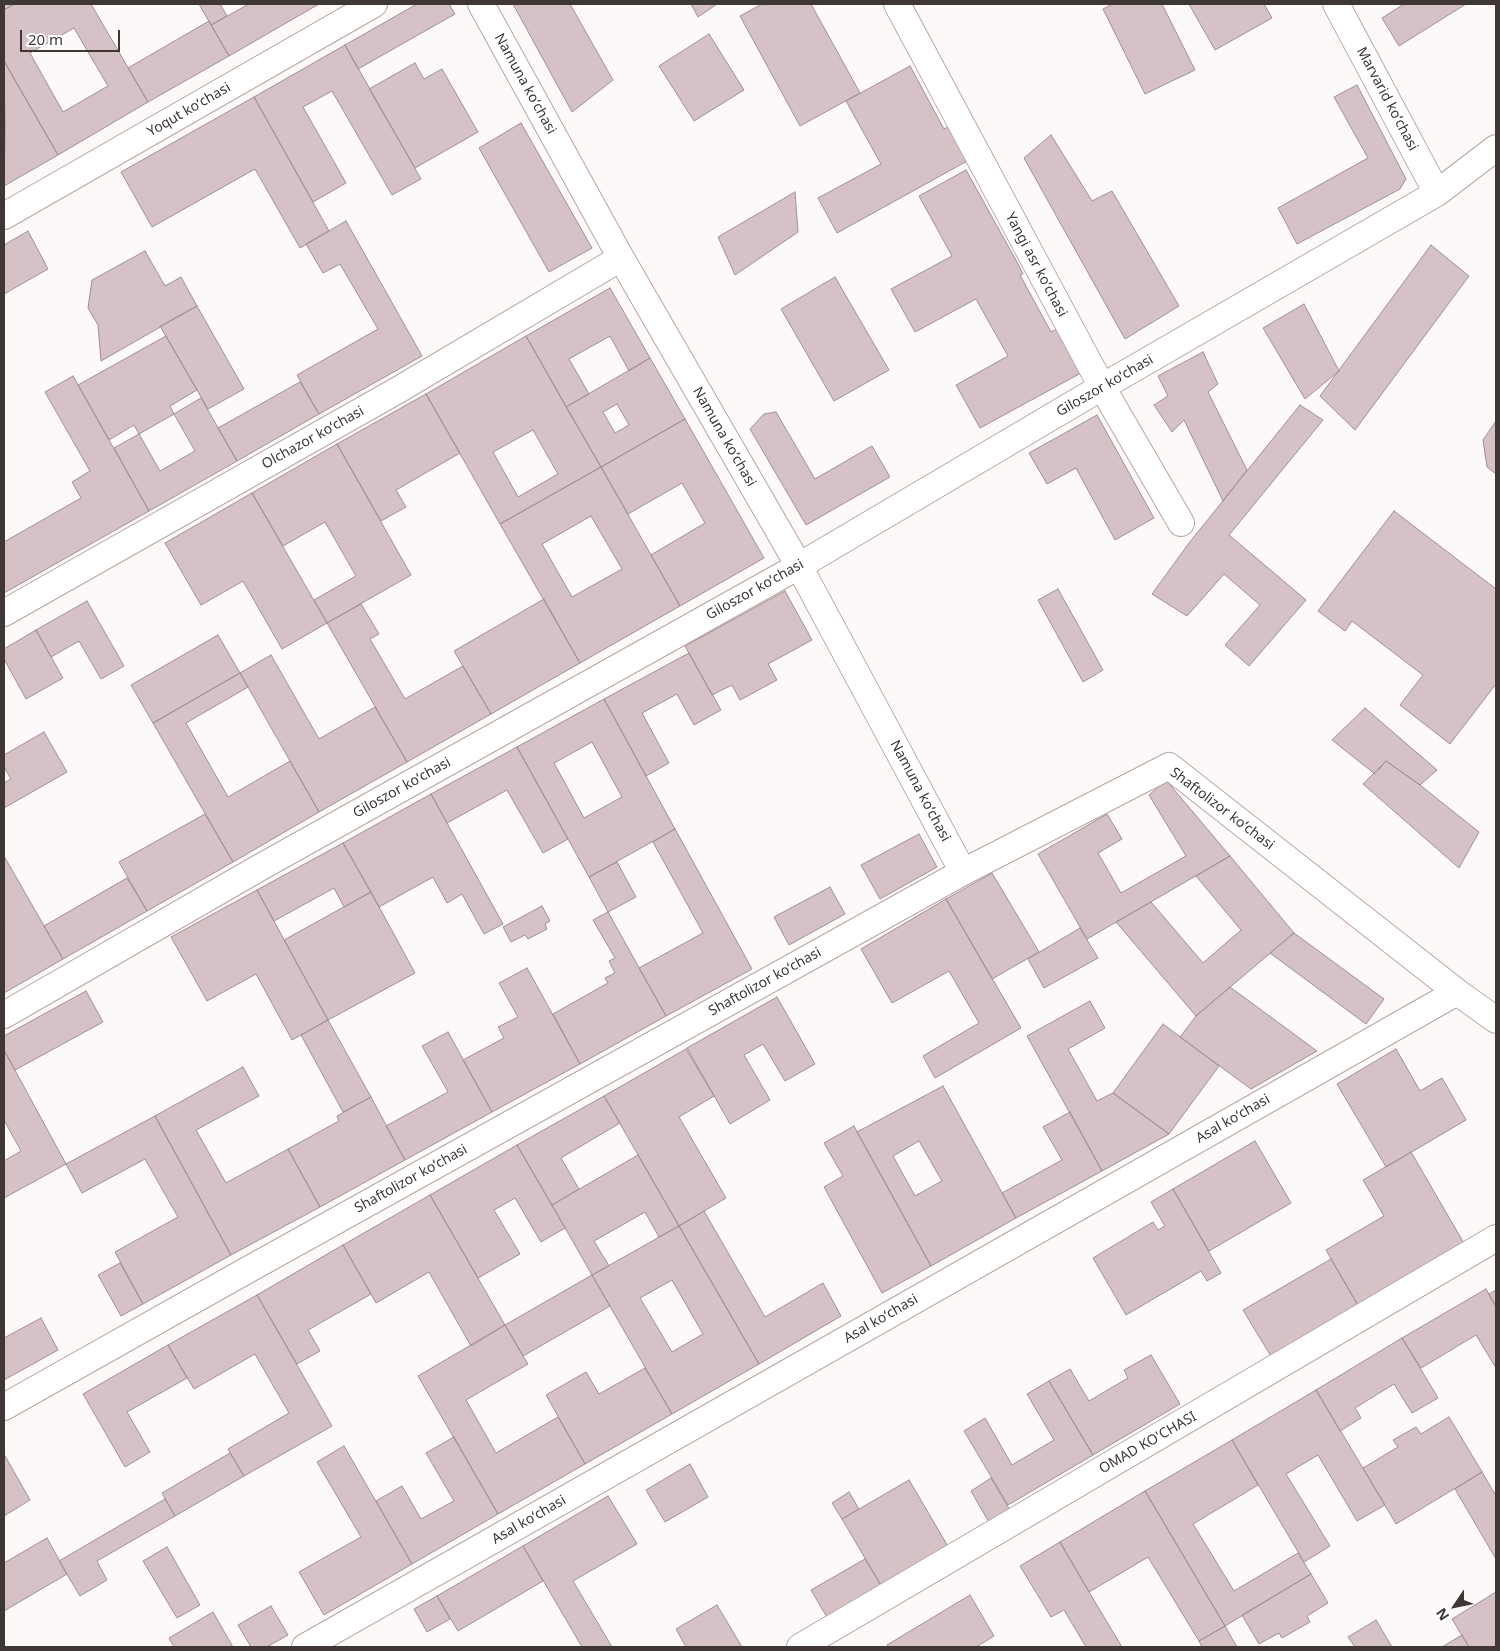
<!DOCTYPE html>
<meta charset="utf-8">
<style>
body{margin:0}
#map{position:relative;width:1500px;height:1651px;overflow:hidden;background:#fdf9f8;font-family:"Noto Sans",sans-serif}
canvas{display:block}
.frame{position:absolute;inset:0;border:5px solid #3f3735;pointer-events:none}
.north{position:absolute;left:1430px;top:1581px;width:50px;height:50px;-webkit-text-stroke:4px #fff;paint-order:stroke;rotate:236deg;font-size:14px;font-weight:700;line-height:20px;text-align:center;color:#3f3735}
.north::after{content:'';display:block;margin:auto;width:18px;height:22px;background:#3f3735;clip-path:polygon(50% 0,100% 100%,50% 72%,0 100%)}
.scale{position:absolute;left:20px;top:30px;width:100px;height:22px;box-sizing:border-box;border:2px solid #3f3735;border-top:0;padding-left:6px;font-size:15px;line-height:18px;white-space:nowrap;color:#3f3735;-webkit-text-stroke:4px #fff;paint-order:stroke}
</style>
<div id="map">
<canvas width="1500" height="1651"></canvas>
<div class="frame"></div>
<div class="north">N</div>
<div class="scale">20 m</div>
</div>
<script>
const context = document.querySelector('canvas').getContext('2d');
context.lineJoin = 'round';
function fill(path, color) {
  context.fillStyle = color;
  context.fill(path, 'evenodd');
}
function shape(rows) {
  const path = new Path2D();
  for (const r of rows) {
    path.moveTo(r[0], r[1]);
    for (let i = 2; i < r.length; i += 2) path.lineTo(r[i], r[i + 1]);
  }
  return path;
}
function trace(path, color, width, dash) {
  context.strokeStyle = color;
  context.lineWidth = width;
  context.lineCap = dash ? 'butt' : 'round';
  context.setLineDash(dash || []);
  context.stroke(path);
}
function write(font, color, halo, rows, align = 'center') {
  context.font = font + ' "Noto Sans",sans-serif';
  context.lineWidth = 4;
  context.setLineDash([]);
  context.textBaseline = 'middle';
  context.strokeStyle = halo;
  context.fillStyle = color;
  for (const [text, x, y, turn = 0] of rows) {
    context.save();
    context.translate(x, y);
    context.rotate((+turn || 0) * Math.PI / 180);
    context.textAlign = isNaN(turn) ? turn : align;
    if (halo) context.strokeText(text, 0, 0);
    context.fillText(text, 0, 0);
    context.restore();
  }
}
const building = shape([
 [4,4,14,4,4,10,4,4],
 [14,4,91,4,148,102,58,155,4,61,4,10,14,4],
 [74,28,108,86,63,112,30,53,74,28],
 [199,4,220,4,227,16,211,25,199,4],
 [249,4,319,4,229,56,211,25,249,4],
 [417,4,449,4,455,14,358,69,345,45,417,4],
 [513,4,570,4,613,80,572,112,513,4],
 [691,4,717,4,698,17,691,4],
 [762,4,811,4,860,93,800,126,740,16,762,4],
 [1113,4,1162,4,1195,70,1145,94,1103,9,1113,4],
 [1189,4,1264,4,1272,18,1215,50,1189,4],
 [1404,4,1466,4,1399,46,1382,18,1404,4],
 [209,21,229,56,148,102,128,68,209,21],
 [709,34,744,90,694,121,659,66,709,34],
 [345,45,421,179,392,195,332,91,303,107,346,183,313,202,254,97,345,45],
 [4,61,58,155,4,186,5,127,4,61],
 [415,63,424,79,442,69,478,132,415,168,369,89,415,63],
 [910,66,944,129,950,126,969,160,837,233,818,198,881,164,846,101,910,66],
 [1357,85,1406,179,1400,189,1297,244,1278,208,1368,158,1334,97,1357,85],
 [254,97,329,231,300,248,255,169,152,227,121,172,254,97],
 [521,123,592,248,549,272,479,148,521,123],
 [1051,135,1092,201,1112,191,1179,306,1125,339,1024,158,1051,135],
 [966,170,1017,262,1023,274,1020,275,1051,332,1057,329,1081,373,980,428,956,385,1008,356,976,299,915,332,891,289,952,256,919,196,966,170],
 [795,192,798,232,735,275,718,237,795,192],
 [346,221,422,356,319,414,297,375,378,329,340,264,323,273,306,244,346,221],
 [28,231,48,269,4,294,4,245,28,231],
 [1431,245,1469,276,1355,430,1320,396,1431,245],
 [145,251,165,286,181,277,197,306,101,361,98,325,88,308,92,280,145,251],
 [835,277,889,370,834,401,781,309,835,277],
 [610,288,650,358,629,371,610,336,569,359,589,394,566,407,526,336,610,288],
 [1304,304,1339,371,1305,399,1263,328,1304,304],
 [197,306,244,389,208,409,160,326,197,306],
 [166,336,197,390,170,406,174,414,139,434,134,425,109,440,78,385,166,336],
 [526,336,601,467,500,524,426,394,526,336],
 [533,430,558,474,518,497,493,452,533,430],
 [1203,352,1218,384,1208,392,1247,470,1223,501,1184,420,1172,432,1154,405,1168,396,1158,376,1203,352],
 [650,358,685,419,601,467,566,407,650,358],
 [617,404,629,425,615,433,603,412,617,404],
 [73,376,149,511,4,593,4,542,81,498,72,482,90,471,45,392,73,376],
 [300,382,319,414,237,461,218,428,300,382],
 [426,394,460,453,396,490,406,507,381,521,337,444,426,394],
 [201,398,237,461,149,511,114,448,139,434,160,471,195,451,174,414,201,398],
 [1300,405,1323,420,1229,535,1306,600,1249,666,1225,645,1260,605,1224,574,1187,616,1152,594,1189,543,1300,405],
 [776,412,815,479,872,446,890,477,806,525,750,429,764,414,776,412],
 [1097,415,1154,518,1115,540,1076,468,1047,484,1029,453,1097,415],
 [685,419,764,558,680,606,651,555,705,523,682,483,628,514,601,467,685,419],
 [1496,421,1496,474,1487,467,1483,440,1496,421],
 [337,444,411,575,327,623,314,600,356,576,325,522,283,546,252,493,337,444],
 [601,467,680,606,580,663,500,524,601,467],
 [591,516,622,569,572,597,542,544,591,516],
 [252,493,327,623,282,649,243,581,201,605,165,543,252,493],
 [1394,511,1496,589,1496,684,1450,744,1400,705,1423,675,1352,621,1345,631,1318,611,1394,511],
 [1058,589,1103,670,1083,682,1038,600,1058,589],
 [785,591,812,640,768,664,777,680,740,700,732,685,712,695,685,646,785,591],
 [544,599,580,663,491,714,454,651,544,599],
 [87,601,124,666,101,679,79,641,51,657,36,630,87,601],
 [361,604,379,634,370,639,405,699,463,666,491,714,407,762,327,623,361,604],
 [36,630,63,678,26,699,4,659,4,649,36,630],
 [218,635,240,673,153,723,131,685,218,635],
 [689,653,721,710,694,725,677,694,642,713,669,763,646,776,604,699,689,653],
 [271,655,319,739,375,707,407,762,319,812,240,673,271,655],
 [240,673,248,687,186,723,228,797,290,761,319,812,233,862,153,723,240,673],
 [604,699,675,829,589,877,517,747,604,699],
 [592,742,622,797,584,818,554,763,592,742],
 [1365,708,1437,770,1420,785,1386,761,1375,774,1332,740,1365,708],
 [44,732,67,772,4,808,4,783,11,779,4,767,4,755,44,732],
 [517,747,568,839,543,853,507,790,447,823,431,794,517,747],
 [1386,761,1420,785,1479,832,1459,868,1363,784,1386,761],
 [1166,780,1230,856,1087,939,1038,854,1107,814,1122,839,1098,853,1121,893,1186,856,1149,795,1166,780],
 [431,794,503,924,484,934,462,894,447,903,433,877,379,907,343,843,431,794],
 [205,814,233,862,147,911,119,862,205,814],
 [675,829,752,969,666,1016,639,968,703,933,653,842,675,829],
 [919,834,937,867,880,899,861,865,919,834],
 [343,843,371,892,344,907,334,888,274,921,257,890,343,843],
 [4,856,63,959,4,993,4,925,5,924,4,921,4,856],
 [1230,856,1294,933,1196,1016,1116,922,1151,902,1203,963,1241,930,1196,876,1230,856],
 [617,862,636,897,608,912,589,877,617,862],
 [992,873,1039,952,992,979,946,899,992,873],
 [127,878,147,911,63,959,44,926,127,878],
 [830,887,845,914,789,945,774,917,830,887],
 [257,890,328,1020,292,1040,256,974,207,1001,171,937,257,890],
 [371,892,415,973,328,1020,284,940,371,892],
 [946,899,1021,1028,935,1078,923,1056,979,1023,949,971,892,1003,861,949,946,899],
 [542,906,550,921,545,924,547,929,528,939,525,935,511,942,503,927,542,906],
 [608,912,666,1016,580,1064,553,1014,608,983,605,978,615,973,609,961,615,958,593,920,608,912],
 [1080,928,1098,958,1044,988,1028,959,1080,928],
 [1294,933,1384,999,1366,1024,1270,953,1294,933],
 [527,968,580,1064,492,1112,463,1060,504,1038,498,1027,518,1017,499,983,527,968],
 [1230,987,1317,1051,1251,1089,1180,1037,1196,1016,1230,987],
 [86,991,103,1022,15,1070,4,1050,4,1036,86,991],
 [777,997,815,1064,785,1081,763,1044,744,1055,770,1100,730,1124,687,1048,777,997],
 [1090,1001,1105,1028,1068,1049,1097,1101,1113,1093,1169,1134,1102,1171,1027,1036,1090,1001],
 [328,1020,371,1097,343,1112,301,1035,328,1020],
 [1163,1024,1219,1066,1169,1134,1113,1093,1163,1024],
 [448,1032,492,1112,405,1160,386,1126,448,1092,422,1046,448,1032],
 [686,1049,714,1096,679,1117,726,1198,679,1226,604,1096,686,1049],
 [1396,1049,1420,1091,1442,1078,1466,1120,1386,1167,1337,1084,1396,1049],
 [4,1050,66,1164,4,1198,4,1161,21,1151,4,1120,4,1050],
 [243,1067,259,1096,196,1130,226,1183,288,1149,320,1207,231,1255,155,1116,243,1067],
 [943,1086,1016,1218,931,1266,857,1132,943,1086],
 [919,1141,942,1181,915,1196,893,1156,919,1141],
 [604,1096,620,1123,561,1158,579,1189,552,1205,517,1145,604,1096],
 [371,1097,405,1160,320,1207,288,1149,339,1121,337,1116,371,1097],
 [1070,1112,1102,1171,1016,1218,1002,1193,1062,1160,1043,1127,1070,1112],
 [155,1116,231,1255,143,1304,115,1252,178,1217,145,1159,82,1193,66,1164,155,1116],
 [854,1126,931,1266,882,1293,824,1187,843,1176,824,1143,854,1126],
 [1255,1141,1291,1203,1209,1251,1173,1189,1255,1141],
 [517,1145,565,1228,541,1242,515,1198,494,1210,520,1254,478,1278,430,1195,517,1145],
 [1411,1152,1465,1245,1359,1307,1326,1250,1384,1216,1363,1180,1411,1152],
 [638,1155,679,1226,659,1237,645,1212,594,1241,609,1266,592,1275,552,1205,638,1155],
 [1173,1189,1221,1273,1207,1281,1201,1271,1126,1315,1093,1258,1153,1222,1158,1230,1165,1226,1151,1202,1173,1189],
 [430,1195,505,1325,471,1346,429,1272,376,1303,343,1245,430,1195],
 [704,1211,765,1317,823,1283,841,1316,759,1364,679,1226,704,1211],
 [679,1226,759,1364,672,1414,592,1275,679,1226],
 [672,1280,703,1334,672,1352,640,1298,672,1280],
 [343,1245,371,1294,308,1330,320,1351,297,1364,257,1295,343,1245],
 [1331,1259,1359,1307,1272,1358,1243,1310,1331,1259],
 [120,1263,143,1304,121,1316,98,1275,120,1263],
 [592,1275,610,1306,523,1356,505,1325,592,1275],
 [1486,1289,1496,1307,1496,1368,1476,1335,1421,1368,1402,1338,1486,1289],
 [1496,1290,1496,1307,1489,1294,1496,1290],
 [257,1295,332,1426,244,1476,228,1449,289,1413,255,1354,194,1389,168,1345,257,1295],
 [41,1318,58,1350,4,1380,4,1338,41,1318],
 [505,1325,528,1364,466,1400,496,1453,558,1417,585,1464,498,1514,418,1376,505,1325],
 [1402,1338,1438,1398,1412,1413,1394,1384,1355,1408,1361,1418,1340,1431,1316,1390,1402,1338],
 [168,1345,187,1378,127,1412,150,1452,125,1467,83,1394,168,1345],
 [1151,1355,1180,1404,1093,1455,1049,1381,1070,1369,1089,1401,1128,1378,1124,1370,1151,1355],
 [645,1368,672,1414,585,1464,546,1395,586,1372,599,1394,645,1368],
 [1049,1381,1093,1455,1008,1505,964,1431,985,1418,1012,1465,1054,1440,1027,1394,1049,1381],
 [1316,1390,1385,1505,1357,1521,1318,1455,1286,1474,1330,1546,1304,1562,1232,1440,1316,1390],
 [1449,1417,1482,1472,1396,1524,1363,1468,1398,1447,1393,1440,1416,1427,1421,1434,1449,1417],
 [454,1437,498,1514,412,1564,376,1501,402,1486,421,1519,454,1501,426,1453,454,1437],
 [1232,1440,1258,1485,1193,1524,1234,1591,1298,1553,1311,1574,1225,1626,1145,1491,1232,1440],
 [344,1446,412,1564,324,1615,299,1572,361,1537,317,1462,344,1446],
 [230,1453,244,1476,175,1516,162,1493,230,1453],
 [4,1454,30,1500,4,1516,4,1454],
 [690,1464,708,1497,665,1522,646,1490,690,1464],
 [1482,1472,1496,1496,1496,1559,1455,1489,1482,1472],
 [991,1478,1011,1512,990,1524,971,1491,991,1478],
 [909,1480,949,1548,882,1587,842,1519,909,1480],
 [1145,1491,1225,1626,1199,1641,1148,1557,1089,1592,1060,1542,1145,1491],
 [849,1492,859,1509,842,1519,832,1503,849,1492],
 [608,1496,637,1544,573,1581,612,1647,582,1647,523,1546,608,1496],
 [165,1499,175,1516,97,1561,107,1580,80,1596,59,1561,165,1499],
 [47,1538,67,1574,4,1611,4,1563,47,1538],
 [1060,1542,1089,1592,1122,1647,1086,1647,1064,1610,1051,1617,1020,1566,1060,1542],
 [523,1546,543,1581,458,1631,437,1596,523,1546],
 [167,1547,200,1605,177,1618,143,1561,167,1547],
 [865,1559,882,1587,828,1619,811,1590,865,1559],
 [1311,1574,1328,1603,1307,1616,1310,1622,1282,1638,1279,1633,1259,1644,1242,1615,1311,1574],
 [1496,1592,1496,1647,1469,1647,1452,1619,1496,1592],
 [970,1595,994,1636,976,1647,889,1647,887,1645,970,1595],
 [437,1596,450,1619,427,1632,414,1609,437,1596],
 [717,1605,742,1647,686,1647,676,1629,717,1605],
 [271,1606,288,1635,267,1647,251,1647,238,1625,271,1606],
 [213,1612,233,1647,174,1647,169,1638,213,1612],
 [1376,1620,1392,1647,1355,1647,1348,1637,1376,1620],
 [1225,1626,1237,1647,1202,1647,1199,1641,1225,1626],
 [1462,1635,1469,1647,1442,1647,1462,1635]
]);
fill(building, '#d6c2c6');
trace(building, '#a18e93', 1);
const street = shape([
 [481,4,621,258,799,566,963,872],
 [897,4,1102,387,1181,523],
 [1336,4,1437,193],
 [4,216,374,4],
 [4,613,398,390,621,258],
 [4,1015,259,868,799,566,1102,387,1437,193,1496,148],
 [4,1407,235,1277,963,872,1169,766,1457,992,1496,1020],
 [305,1647,1457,992],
 [800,1647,1496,1238]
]);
trace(street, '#b8a5a2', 28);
trace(street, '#fff', 26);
write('14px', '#3f3735', '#fff', [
 ["Namuna koʻchasi",525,84,61],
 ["Marvarid koʻchasi",1387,99,62],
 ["Yoqut koʻchasi",189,110,-30],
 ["Yangi asr koʻchasi",1036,265,62],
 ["Giloszor koʻchasi",1105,386,-30],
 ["Namuna koʻchasi",724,437,60],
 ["Olchazor koʻchasi",313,438,-29],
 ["Giloszor koʻchasi",755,590,-29],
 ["Giloszor koʻchasi",402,788,-29],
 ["Namuna koʻchasi",920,791,62],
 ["Shaftolizor koʻchasi",1222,809,37],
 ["Shaftolizor koʻchasi",765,982,-29],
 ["Asal koʻchasi",1233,1119,-30],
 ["Shaftolizor koʻchasi",411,1179,-29],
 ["Asal koʻchasi",881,1319,-30],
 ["OMAD KO'CHASI",1148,1443,-30],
 ["Asal koʻchasi",529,1520,-30]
]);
</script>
